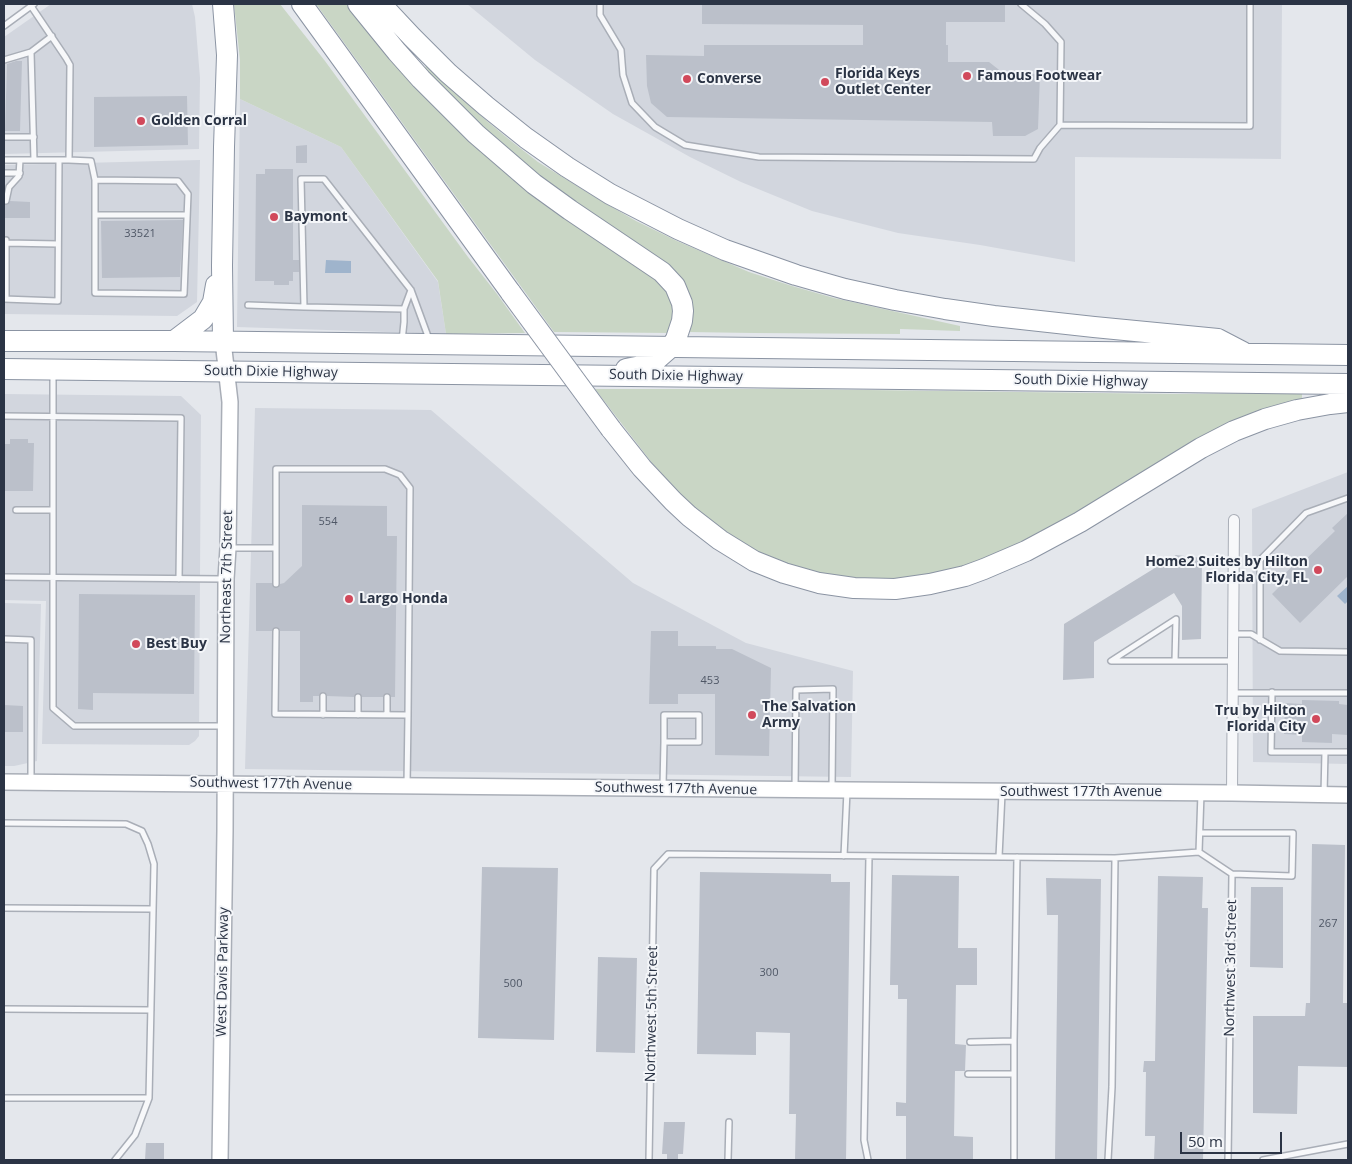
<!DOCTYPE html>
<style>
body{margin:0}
#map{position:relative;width:1352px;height:1164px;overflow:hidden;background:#e4e7ec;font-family:"Open Sans",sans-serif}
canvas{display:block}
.frame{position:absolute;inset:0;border:5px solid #2b3445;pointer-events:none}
.scale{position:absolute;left:1180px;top:1132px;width:102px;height:22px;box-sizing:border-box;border:2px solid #2b3445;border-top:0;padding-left:6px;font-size:15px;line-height:18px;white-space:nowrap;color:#2b3445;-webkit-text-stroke:4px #f4f6f9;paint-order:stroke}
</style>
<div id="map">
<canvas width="1352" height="1164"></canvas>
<div class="frame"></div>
<div class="scale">50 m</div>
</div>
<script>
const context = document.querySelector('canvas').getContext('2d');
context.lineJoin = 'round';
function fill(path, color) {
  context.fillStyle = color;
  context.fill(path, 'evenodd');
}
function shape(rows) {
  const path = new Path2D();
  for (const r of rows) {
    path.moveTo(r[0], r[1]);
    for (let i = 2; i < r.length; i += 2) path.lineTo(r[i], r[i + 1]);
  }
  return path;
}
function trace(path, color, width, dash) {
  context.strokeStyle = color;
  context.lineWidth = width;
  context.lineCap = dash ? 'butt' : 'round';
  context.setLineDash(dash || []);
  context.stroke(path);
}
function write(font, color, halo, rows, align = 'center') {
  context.font = font + ' "Open Sans",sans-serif';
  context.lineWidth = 4;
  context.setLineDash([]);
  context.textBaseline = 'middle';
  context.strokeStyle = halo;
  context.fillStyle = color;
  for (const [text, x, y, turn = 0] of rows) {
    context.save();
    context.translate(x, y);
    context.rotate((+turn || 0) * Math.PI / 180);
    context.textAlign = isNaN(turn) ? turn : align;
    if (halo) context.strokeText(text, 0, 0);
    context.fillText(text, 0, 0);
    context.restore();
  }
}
fill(shape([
 [51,4,192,4,195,17,200,78,199,149,4,154,4,37],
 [467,4,1282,4,1281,159,1075,157,1075,262,980,245,898,233,812,211,741,182,690,157,613,114,535,60],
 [240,99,341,147,438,282,446,334,237,327],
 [200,160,197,302,177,316,4,314,4,165],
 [4,394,181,396,201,415,199,736,195,741,189,745,42,744,46,601,4,600],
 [255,408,431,410,633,583,746,643,853,671,851,777,245,769],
 [1348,472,1348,764,1253,762,1252,509],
 [4,603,41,604,37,761,14,766,4,766]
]), '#d2d6de');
fill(shape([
 [234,4,280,4,325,61,468,257,497,294,525,333,446,334,438,281,341,147,240,99,240,60],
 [316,4,349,4,424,90,657,276,675,304,673,333,554,332],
 [426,66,488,122,511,141,538,162,598,199,636,221,677,241,749,272,792,286,834,298,960,326,960,331,900,329,900,334,754,333,687,332,691,307,573,202,529,167,487,132,423,71],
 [595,389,791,389,1176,394,1302,393,1302,402,1041,536,957,571,873,582,800,571,748,548,731,537,695,509,652,463]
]), '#c9d6c5');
fill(shape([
 [326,260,351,261,351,273,325,273],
 [1348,586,1348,601,1345,604,1337,596]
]), '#9fb4cc');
fill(shape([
 [702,4,1005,4,1005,22,946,22,946,45,948,45,948,62,989,62,1003,73,1040,74,1038,129,1025,136,993,136,992,122,667,117,651,103,647,86,646,55,704,56,704,45,863,45,863,25,702,24],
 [16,61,22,61,20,131,5,131,7,64],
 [187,96,188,145,94,147,94,97],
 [307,145,307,163,296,163,296,146],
 [265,169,293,169,293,260,299,260,299,272,293,272,293,281,289,281,289,285,274,285,274,281,255,281,256,174,265,174],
 [10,201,30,202,30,218,4,218,4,205,8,205],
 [183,220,180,277,102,278,101,221],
 [10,439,28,439,28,443,34,443,33,491,4,491,4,444,10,444],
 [302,505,387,506,387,536,397,536,395,697,391,697,390,694,387,693,384,694,383,697,362,697,361,694,358,693,355,694,354,697,327,696,326,693,323,692,320,693,319,696,313,696,313,702,300,702,300,631,280,631,279,628,276,627,273,628,272,631,256,631,256,583,272,583,273,587,278,588,280,584,284,583,302,566],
 [1348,513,1348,576,1300,623,1272,594,1283,583,1279,579,1297,562,1300,565,1335,531,1332,528],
 [1176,555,1202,558,1201,639,1182,640,1182,606,1174,593,1094,642,1094,678,1063,680,1064,624],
 [79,594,195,595,194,694,93,693,93,710,78,709],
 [651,631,678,631,678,646,716,646,716,649,732,649,771,668,769,756,715,755,715,694,678,694,678,704,649,704],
 [1302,700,1339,701,1339,704,1348,705,1348,735,1332,734,1332,743,1302,742,1302,735,1284,734,1285,703,1302,704],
 [4,705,23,706,23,732,4,732],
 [1312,844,1345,845,1343,1003,1348,1003,1348,1067,1298,1066,1297,1114,1253,1113,1253,1016,1305,1016,1306,1003,1310,1003],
 [482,867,558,868,554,1040,478,1038],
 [700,872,831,874,831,882,850,882,846,1160,795,1160,796,1114,789,1114,790,1033,756,1032,756,1055,697,1054],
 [892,875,959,876,958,948,977,948,977,985,956,985,955,1044,966,1045,965,1071,955,1071,954,1136,973,1137,973,1160,906,1160,906,1116,896,1116,896,1102,906,1103,907,999,898,999,898,985,890,985],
 [1158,876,1203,877,1202,908,1208,908,1203,1160,1154,1160,1155,1136,1145,1136,1146,1072,1143,1072,1144,1061,1155,1061],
 [1046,878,1101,879,1097,1160,1055,1160,1058,915,1047,915],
 [1251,887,1283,887,1283,968,1250,967],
 [598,957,637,958,635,1053,596,1052],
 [664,1122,685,1122,683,1154,678,1154,678,1159,667,1159,667,1154,662,1154],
 [146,1143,164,1143,164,1160,145,1160]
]), '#bbc0ca');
const lane = shape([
 [600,4,600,15,621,50,623,75,632,103,655,127,685,145,759,157,1034,159,1040,148,1060,125],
 [1021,4,1045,24,1061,42,1060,125,1250,126,1250,4],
 [4,26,34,4],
 [4,60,31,52],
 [4,137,34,137],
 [4,160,69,160,70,65,66,58,31,6],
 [34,160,31,52,52,36],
 [69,160,91,161,95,180,95,293,184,294,188,194,178,181,95,180],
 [4,173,20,173],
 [6,201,9,187,19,176,20,160],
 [96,215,187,215],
 [6,240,6,243,58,244],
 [4,299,58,301,59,160],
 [6,299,6,243],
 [248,305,304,307],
 [404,309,304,307,301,179,324,179,411,290,429,339],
 [402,341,404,322,404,309,411,290],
 [53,373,53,708,74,726,223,726],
 [4,416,181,418,179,579],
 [16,510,53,510],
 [229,548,276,548],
 [4,577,223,579],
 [276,584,276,469,385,469,400,475,410,488,408,715,275,714,276,631],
 [1233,634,1251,634,1280,651,1348,652],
 [4,639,31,640,31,781],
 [1260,640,1260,560,1306,513,1348,498],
 [1175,661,1176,619,1111,661,1233,661],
 [1272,692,1271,752,1348,752],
 [1233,693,1348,693],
 [387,697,387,715],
 [323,715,323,696],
 [358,715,358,697],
 [407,785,408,715],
 [663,786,664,742,664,715,699,715,699,742,664,742],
 [795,789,796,690,833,689,832,787],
 [1201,793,1199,852,1232,874,1228,1160],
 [1324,794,1325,752],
 [4,823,126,824,142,831,148,844,154,864,149,1098,135,1135,115,1160],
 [1200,833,1293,833,1292,876,1232,874],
 [844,856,847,791],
 [999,857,1002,793],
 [4,908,152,909],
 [4,1009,151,1010],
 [970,1042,1014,1041],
 [968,1074,1013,1074],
 [4,1098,149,1098],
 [649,1160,654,869,668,854,1115,858,1199,852],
 [728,1160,729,1122],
 [868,1160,864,1140,869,856],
 [1014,1160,1014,1041,1017,857],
 [1108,1160,1112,1087,1115,858],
 [1263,1160,1348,1144]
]);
const street = shape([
 [1232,793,1234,520]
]);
const secondary = shape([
 [4,782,847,790,1232,793,1348,795],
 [220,1160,225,831,226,579,228,548,230,402,223,341]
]);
const highway = shape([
 [223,4,227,55,224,147,222,266,223,341],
 [302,4,511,293],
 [358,4,397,52,421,79,476,134,534,184,570,210,662,272,675,286,682,303,683,311,682,321,676,339,671,347,655,361,646,365,626,369],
 [381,4,412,37,448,73,486,106,526,138,567,167,610,194,678,229,725,250,796,275,845,289,895,300,945,309,994,316,1094,327,1218,339,1243,352],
 [4,341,174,341,1348,355],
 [174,341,203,319,213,302,216,285],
 [4,369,1348,384],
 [611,429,642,468,673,501,689,516,720,540,754,561,784,573,819,583,854,588,895,589,930,584,965,576,984,569,1026,551,1080,522,1201,448,1234,431,1265,419,1297,410,1330,404,1348,402]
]);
trace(lane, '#a9aeb7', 8);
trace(street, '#a9aeb7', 12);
trace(secondary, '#a9aeb7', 18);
trace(highway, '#8b94a3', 22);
trace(lane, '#f7f8fa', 5);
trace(street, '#f7f8fa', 10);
trace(secondary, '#fff', 15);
trace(highway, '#fff', 20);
const highwayBridge = shape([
 [511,293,611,429]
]);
trace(highwayBridge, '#8b94a3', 22, []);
trace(highwayBridge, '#fff', 20);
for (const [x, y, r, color] of [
 [967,76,5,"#d1495b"],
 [687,79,5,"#d1495b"],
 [825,82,5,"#d1495b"],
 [141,121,5,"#d1495b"],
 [274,217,5,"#d1495b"],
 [1318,570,5,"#d1495b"],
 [349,599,5,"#d1495b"],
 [136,644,5,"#d1495b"],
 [752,715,5,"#d1495b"],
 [1316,719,5,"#d1495b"]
]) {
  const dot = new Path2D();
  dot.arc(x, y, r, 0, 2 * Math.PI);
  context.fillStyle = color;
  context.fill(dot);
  trace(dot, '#f4f6f9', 2);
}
write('11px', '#4f5766', null, [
 ["33521",140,234],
 ["554",328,522],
 ["453",710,681],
 ["267",1328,924],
 ["300",769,973],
 ["500",513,984]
]);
write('bold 14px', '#2b3445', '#f4f6f9', [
 ["Florida Keys",835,74],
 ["Outlet Center",835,90],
 ["Famous Footwear",977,76],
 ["Converse",697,79],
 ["Golden Corral",151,121],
 ["Baymont",284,217],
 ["Home2 Suites by Hilton",1308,562,"right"],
 ["Florida City, FL",1308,578,"right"],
 ["Largo Honda",359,599],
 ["Best Buy",146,644],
 ["The Salvation",762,707],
 ["Army",762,723],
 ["Tru by Hilton",1306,711,"right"],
 ["Florida City",1306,727,"right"]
], 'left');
write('14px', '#2b3445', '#f4f6f9', [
 ["South Dixie Highway",271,372,1],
 ["South Dixie Highway",676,376,1],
 ["South Dixie Highway",1081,381,1],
 ["Northeast 7th Street",227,577,-89],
 ["Southwest 177th Avenue",271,784,1],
 ["Southwest 177th Avenue",676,789,1],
 ["Southwest 177th Avenue",1081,792],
 ["Northwest 3rd Street",1231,968,-89],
 ["West Davis Parkway",223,972,-89],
 ["Northwest 5th Street",652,1014,-89]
]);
</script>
